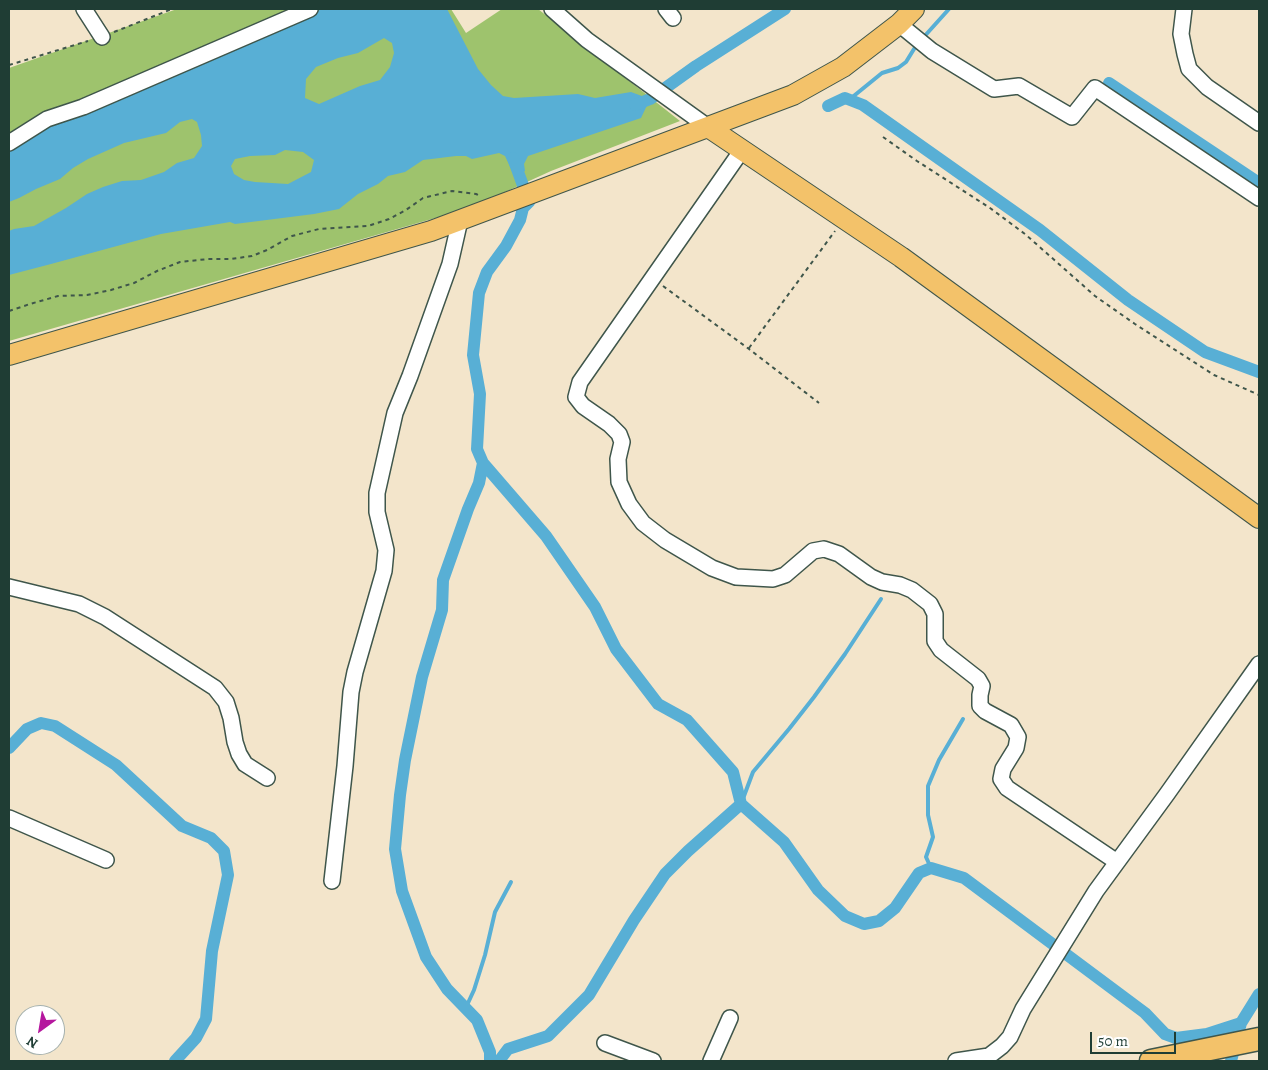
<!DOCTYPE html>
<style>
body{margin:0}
#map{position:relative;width:1268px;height:1070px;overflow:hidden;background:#f3e5cb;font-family:Alegreya,serif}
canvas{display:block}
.frame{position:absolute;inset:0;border:10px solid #1f3d34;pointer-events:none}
.north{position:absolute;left:15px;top:1005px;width:50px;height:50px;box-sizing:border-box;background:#fff;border:1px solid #a5b1ae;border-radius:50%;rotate:212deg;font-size:14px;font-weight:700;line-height:20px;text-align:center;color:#1f3d34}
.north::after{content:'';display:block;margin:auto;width:18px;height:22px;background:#b5179e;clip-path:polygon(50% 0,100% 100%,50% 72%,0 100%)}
.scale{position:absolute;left:1090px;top:1032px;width:86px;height:22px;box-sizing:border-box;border:2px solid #1f3d34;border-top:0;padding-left:6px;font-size:15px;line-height:18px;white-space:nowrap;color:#1f3d34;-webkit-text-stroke:4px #fff;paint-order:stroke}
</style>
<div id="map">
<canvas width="1268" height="1070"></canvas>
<div class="frame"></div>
<div class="north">N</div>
<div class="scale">50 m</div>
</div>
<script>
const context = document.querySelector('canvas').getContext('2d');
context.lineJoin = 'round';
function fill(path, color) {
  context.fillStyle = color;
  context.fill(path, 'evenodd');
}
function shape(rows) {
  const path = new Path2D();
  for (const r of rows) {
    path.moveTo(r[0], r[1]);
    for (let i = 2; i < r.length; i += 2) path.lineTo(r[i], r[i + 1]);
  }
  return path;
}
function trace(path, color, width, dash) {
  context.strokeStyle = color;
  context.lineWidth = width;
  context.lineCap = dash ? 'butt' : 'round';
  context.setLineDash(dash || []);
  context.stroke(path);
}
fill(shape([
 [177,9,451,9,466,33,502,9,538,9,680,121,551,171,470,208,9,341,9,68]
]), '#9ec36d');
fill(shape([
 [322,9,447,9,478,69,491,85,503,96,514,98,578,94,595,98,631,92,650,99,641,118,528,156,524,164,525,171,514,175,505,156,499,153,472,159,466,156,456,156,423,160,405,172,388,176,378,184,358,194,339,209,314,214,235,224,230,222,161,234,51,264,9,275,9,231,14,229,34,226,66,208,87,194,103,187,122,181,141,180,164,172,177,163,194,158,202,146,201,135,197,122,192,119,180,122,166,133,124,143,88,159,73,168,60,179,36,189,19,198,9,202,9,149,53,123],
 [384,38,392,43,394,53,390,67,380,80,360,86,319,104,305,98,306,79,316,67,338,58,358,53],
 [285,150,303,152,314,160,311,172,288,184,255,182,244,180,234,174,231,166,235,159,250,156,275,155]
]), '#58afd5');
trace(shape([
 [922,39,949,9],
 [850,99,882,73,898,68,906,62,914,49,918,44],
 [741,804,753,772,789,729,814,697,845,654,881,599],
 [931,868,926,857,933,837,928,815,928,786,939,760,963,719],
 [462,1004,468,1003,474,990,485,955,495,912,511,882]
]), '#58afd5', 4);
trace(shape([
 [1109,83,1259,183],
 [635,105,650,99,696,66,785,9],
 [828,106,845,98,863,105,1040,230,1128,300,1205,352,1259,372],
 [513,158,529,202,523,208,520,220,506,246,487,272,479,293,473,355,480,394,477,449,483,463,546,536,595,607,616,649,658,704,687,720,733,772,741,804],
 [483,463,479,483,468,509,443,580,442,610,422,677,405,760,400,795,395,849,402,891,426,957,447,989,477,1020,490,1052,490,1061],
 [9,748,27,729,41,723,55,726,116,765,182,826,211,838,224,851,228,875,212,951,206,1019,196,1038,175,1061],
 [499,1061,508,1049,548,1036,589,995,634,920,665,874,688,851,741,804,784,842,818,890,845,916,864,924,879,921,895,908,919,873,931,868,964,878,1145,1013,1165,1034,1176,1038,1207,1034,1241,1023],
 [1231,1061,1241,1023,1259,994]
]), '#58afd5', 12);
const minor = shape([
 [84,9,102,37],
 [552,9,587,40,708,127],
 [666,9,673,18],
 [1184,9,1181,34,1185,54,1189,69,1207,87,1259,123],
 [899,24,932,51,994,89,1019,86,1072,117,1095,88,1259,198],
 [9,143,47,119,83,107,310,9],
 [742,150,580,382,576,397,583,406,609,424,619,434,622,442,618,459,619,482,629,504,643,523,665,540,712,568,736,577,773,579,785,575,813,551,824,549,839,554,871,577,882,582,900,585,912,590,930,604,935,614,935,641,941,650,978,679,982,686,980,695,980,706,985,711,1011,725,1018,737,1016,748,1003,769,1001,779,1007,788,1117,862],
 [9,587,79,604,105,617,215,688,226,702,231,718,235,742,239,754,245,764,267,778],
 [9,818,106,860],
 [332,881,345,766,351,692,355,672,384,571,386,550,377,512,377,493,395,413,410,376,450,264,460,220],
 [605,1043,653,1061],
 [711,1061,730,1018],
 [956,1061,989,1056,1002,1046,1010,1037,1023,1009,1096,891,1167,794,1259,664]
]);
const major = shape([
 [708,127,901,257,1259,518],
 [9,355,431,231,793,95,843,67,899,24,914,9]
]);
const highway = shape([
 [1151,1061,1259,1039]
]);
trace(minor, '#3f564b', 18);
trace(major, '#3f564b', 22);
trace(highway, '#3f564b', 25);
trace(shape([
 [114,32,172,9],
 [9,65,88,41],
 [883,137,917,161,990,208,1025,234,1095,296,1135,324,1214,375,1259,395],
 [663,286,749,349,819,403],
 [9,311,30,304,58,296,87,295,111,290,134,283,157,271,180,262,208,259,231,259,252,256,267,250,292,236,319,229,368,226,389,219,406,210,423,198,452,191,476,194,480,196],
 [749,348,835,231]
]), '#3f564b', 2, [4, 4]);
trace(minor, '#fff', 15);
trace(major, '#f3c26a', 20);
trace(highway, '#f3c26a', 22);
</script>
